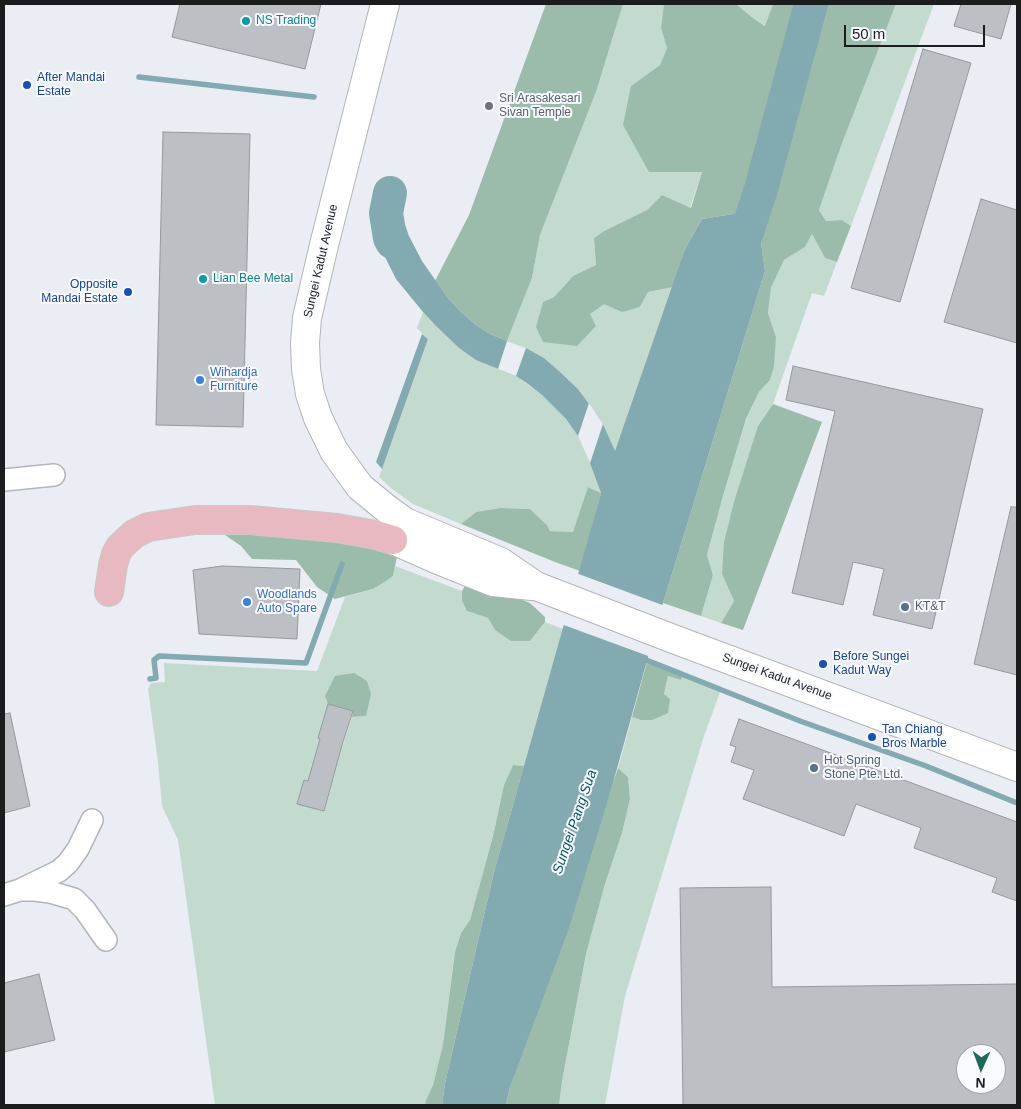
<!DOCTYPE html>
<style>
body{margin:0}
#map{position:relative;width:1021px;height:1109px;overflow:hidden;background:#eaedf3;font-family:Helvetica,sans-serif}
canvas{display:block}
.frame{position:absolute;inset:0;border:5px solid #1b1c1e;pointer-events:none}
.north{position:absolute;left:956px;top:1044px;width:50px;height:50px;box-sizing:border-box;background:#f8faff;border:1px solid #a0a1a5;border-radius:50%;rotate:182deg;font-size:14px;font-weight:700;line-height:20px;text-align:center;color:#1b1c1e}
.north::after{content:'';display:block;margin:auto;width:18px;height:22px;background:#21685c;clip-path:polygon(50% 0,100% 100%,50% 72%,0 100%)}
.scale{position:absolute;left:844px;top:25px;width:141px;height:22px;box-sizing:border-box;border:2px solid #1b1c1e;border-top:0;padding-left:6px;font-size:15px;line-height:18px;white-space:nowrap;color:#1b1c1e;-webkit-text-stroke:4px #f8faff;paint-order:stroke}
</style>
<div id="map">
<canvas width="1021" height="1109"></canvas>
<div class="frame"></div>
<div class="north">N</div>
<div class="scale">50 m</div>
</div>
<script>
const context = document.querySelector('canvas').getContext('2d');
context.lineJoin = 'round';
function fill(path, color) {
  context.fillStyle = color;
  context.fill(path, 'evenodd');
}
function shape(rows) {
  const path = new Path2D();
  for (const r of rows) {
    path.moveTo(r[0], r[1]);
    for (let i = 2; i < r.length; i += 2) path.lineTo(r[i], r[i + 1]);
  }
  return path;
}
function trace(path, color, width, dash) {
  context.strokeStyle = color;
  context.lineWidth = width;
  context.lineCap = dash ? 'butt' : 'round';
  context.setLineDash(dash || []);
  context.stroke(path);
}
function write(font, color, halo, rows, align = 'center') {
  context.font = font + ' Helvetica,sans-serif';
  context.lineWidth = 4;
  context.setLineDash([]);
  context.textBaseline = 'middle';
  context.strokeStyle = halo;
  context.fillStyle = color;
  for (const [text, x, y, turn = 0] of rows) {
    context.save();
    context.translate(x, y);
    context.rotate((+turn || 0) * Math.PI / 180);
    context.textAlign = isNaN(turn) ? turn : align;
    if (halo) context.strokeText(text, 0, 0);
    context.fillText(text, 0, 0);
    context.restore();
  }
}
fill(shape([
 [623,4,666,4,664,5,661,28,667,48,660,65,631,86,702,172,690,208,662,195,647,210,604,231,594,238,596,265,573,276,554,297,543,302,590,314,604,303,622,311,640,307,648,292,673,287,615,452,603,424,578,389,559,371,544,358,526,348,507,341,532,278,540,235,596,92],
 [736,4,773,4,766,26,753,18],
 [896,4,934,4,851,226,842,220,826,221,819,210,841,146],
 [812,234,825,258,837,262,824,296,812,293,773,404,758,426,722,574,734,601,721,623,701,616,713,575,707,555,723,496,746,420,759,392,770,380,776,337,768,313,771,288,784,260,805,247],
 [423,312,436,326,459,348,476,359,516,376,542,395,566,419,578,436,585,450,601,493,588,487,574,532,550,531,547,525,530,509,500,508,476,512,461,524,413,504,392,489,379,477,428,339,417,328],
 [395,566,462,591,462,601,467,611,488,618,495,630,530,641,545,622,563,629,524,766,513,765,504,785,493,836,470,920,461,933,455,952,443,1044,433,1085,426,1100,425,1105,215,1105,178,840,162,806,158,762,148,689,151,683,165,682,164,663,317,671,345,597,373,589,393,576],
 [325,696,366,716,352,717,343,745,319,738,328,704],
 [317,750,339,756,333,780,310,774],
 [304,780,331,788,324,811,297,803],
 [684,672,722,687,704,736,625,996,605,1105,559,1105,562,1081,586,954,605,884,622,833,630,799,628,777,618,768,632,717,641,720,664,694,668,676,681,680]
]), '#c3dbce');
fill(shape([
 [546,4,623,4,596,92,540,235,532,278,507,341,490,334,476,325,460,311,447,297,435,281,469,215],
 [664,4,736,4,753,18,765,26,773,4,896,4,841,146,819,210,826,221,842,220,851,226,837,262,825,258,812,234,805,247,784,260,771,288,768,313,776,337,774,366,770,380,759,392,746,419,723,496,707,555,713,575,701,616,663,603,765,271,759,228,766,191,756,187,745,212,702,219,685,249,673,287,648,292,640,307,622,312,604,304,590,314,596,326,577,346,543,342,536,327,543,302,554,297,573,276,596,265,594,238,604,231,647,210,662,195,691,208,702,172,649,172,623,125,631,86,660,65,667,48,661,28],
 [773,404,822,422,743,630,721,623,734,601,722,574,724,542,734,502,758,426],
 [588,487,601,493,580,571,555,562,461,524,476,512,500,508,530,509,547,525,550,531,573,532],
 [228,528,290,530,398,551,393,576,386,581,373,589,335,599,317,587,296,560,252,559,241,546,225,535],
 [469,579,530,603,545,617,545,622,530,641,511,641,495,630,488,618,467,611,462,601,462,591],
 [648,658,684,672,681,680,668,676,664,694,670,699,668,713,652,720,641,720,632,717],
 [354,673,367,681,371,694,366,716,352,717,353,711,328,704,325,696,335,676],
 [513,765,524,766,494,872,445,1083,442,1105,425,1105,426,1100,433,1085,443,1044,455,952,461,933,470,920,493,836,504,785],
 [618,768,628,777,630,799,622,833,605,884,586,954,562,1081,559,1105,506,1105,510,1087,613,783]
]), '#9cbcab');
fill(shape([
 [756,187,766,191,759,228,765,271,663,603,613,783,569,928,510,1087,506,1105,442,1105,445,1083,494,872,601,493,585,450,578,436,566,419,542,395,528,384,516,376,476,360,459,348,436,326,423,312,396,279,383,253,376,218,377,197,401,198,402,216,409,236,422,261,447,297,460,311,476,325,490,334,507,341,526,348,544,358,559,371,578,389,597,415,603,424,615,451,685,249,702,219,745,212],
 [422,334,428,339,382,469,376,462]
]), '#84aab1');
fill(shape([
 [507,341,526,348,516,376,498,369],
 [589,403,603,424,590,463,578,436],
 [576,573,665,606,651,657,561,624]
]), '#eaedf3');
trace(shape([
 [139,77,314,97],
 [641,658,800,721,926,766,1017,803],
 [150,679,156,678,154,660,159,656,306,663,342,564]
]), '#84aab1', 5.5);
trace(shape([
 [390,193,386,213,390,238,392,242],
 [747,232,761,189,811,4]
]), '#84aab1', 34);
const building = shape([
 [180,4,321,4,305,69,172,37,180,4],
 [961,4,1011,4,1001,39,954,26,961,4],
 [923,49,971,63,900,302,851,288,923,49],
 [163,132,250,134,243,427,156,425,163,132],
 [981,199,1017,210,1017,343,944,322,981,199],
 [793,366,983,409,932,629,873,615,884,569,853,562,843,605,792,593,835,411,786,400,793,366],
 [1011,507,1017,507,1017,675,974,664,1011,507],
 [222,566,300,569,297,639,199,634,193,570,222,566],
 [328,704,353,711,342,745,324,811,297,804,304,780,308,781,320,739,318,738,328,704],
 [10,713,30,806,4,813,4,714,10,713],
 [739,719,1017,822,1017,901,992,892,997,878,914,848,921,828,856,804,844,836,743,799,754,770,731,762,736,747,730,745,739,719],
 [771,887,772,987,1017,984,1017,1105,683,1105,680,888,771,887],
 [966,1054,996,1054,996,1084,966,1084,966,1054],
 [39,974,55,1040,4,1052,4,983,39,974]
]);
fill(building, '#bcbfc4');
trace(building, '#95989d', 1);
const street = shape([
 [4,480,54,475],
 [23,890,35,890,50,892,74,899,85,910,106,940],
 [4,895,20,890,59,871,68,863,78,849,92,820]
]);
const secondary = shape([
 [385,4,324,245,307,318,305,343,306,369,310,394,318,418,334,451,360,487,387,509,405,522,501,562,536,586,676,640,1017,767],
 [393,540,436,559,493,582,532,586]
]);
const primary = shape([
 [109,592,113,565,116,554,120,547,134,534,148,527,195,520,250,520,337,528,376,535,393,540]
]);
trace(street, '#b3b5bb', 24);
trace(secondary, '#b3b5bb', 30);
trace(primary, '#c8c9c9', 30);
trace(street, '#fff', 21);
trace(secondary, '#fff', 28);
trace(primary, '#e8b9c1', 28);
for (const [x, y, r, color] of [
 [246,21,5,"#0f9aa8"],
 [27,85,5,"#1a4fb4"],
 [489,106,5,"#6b7280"],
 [203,279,5,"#0f9aa8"],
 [128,292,5,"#1a4fb4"],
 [200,380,5,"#3f7fe0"],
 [247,602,5,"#3f7fe0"],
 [905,607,5,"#5c6f8a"],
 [823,664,5,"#1a4fb4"],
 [872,737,5,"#1a4fb4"],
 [814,768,5,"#5c6f8a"]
]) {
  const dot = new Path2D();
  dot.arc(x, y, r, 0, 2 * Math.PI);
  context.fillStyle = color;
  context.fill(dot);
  trace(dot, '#f8faff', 2);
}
write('12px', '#0d838f', '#f8faff', [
 ["NS Trading",256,21],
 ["Lian Bee Metal",213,279]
], 'left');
write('12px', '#164399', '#f8faff', [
 ["After Mandai",37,78],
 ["Estate",37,92],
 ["Opposite",118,285,"right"],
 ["Mandai Estate",118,299,"right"],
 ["Before Sungei",833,657],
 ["Kadut Way",833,671],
 ["Tan Chiang",882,730],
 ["Bros Marble",882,744]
], 'left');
write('12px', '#5b616d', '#f8faff', [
 ["Sri Arasakesari",499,99],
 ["Sivan Temple",499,113]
], 'left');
write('12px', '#1b1c1e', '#f8faff', [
 ["Sungei Kadut Avenue",321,261,-77],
 ["Sungei Kadut Avenue",777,677,20]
]);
write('12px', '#366cbe', '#f8faff', [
 ["Wihardja",210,373],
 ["Furniture",210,387],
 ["Woodlands",257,595],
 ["Auto Spare",257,609]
], 'left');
write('12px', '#4e5e75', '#f8faff', [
 ["KT&T",915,607],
 ["Hot Spring",824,761],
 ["Stone Pte. Ltd.",824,775]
], 'left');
write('italic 14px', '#045864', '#f8faff', [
 ["Sungei Pang Sua",575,822,-71]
]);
</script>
